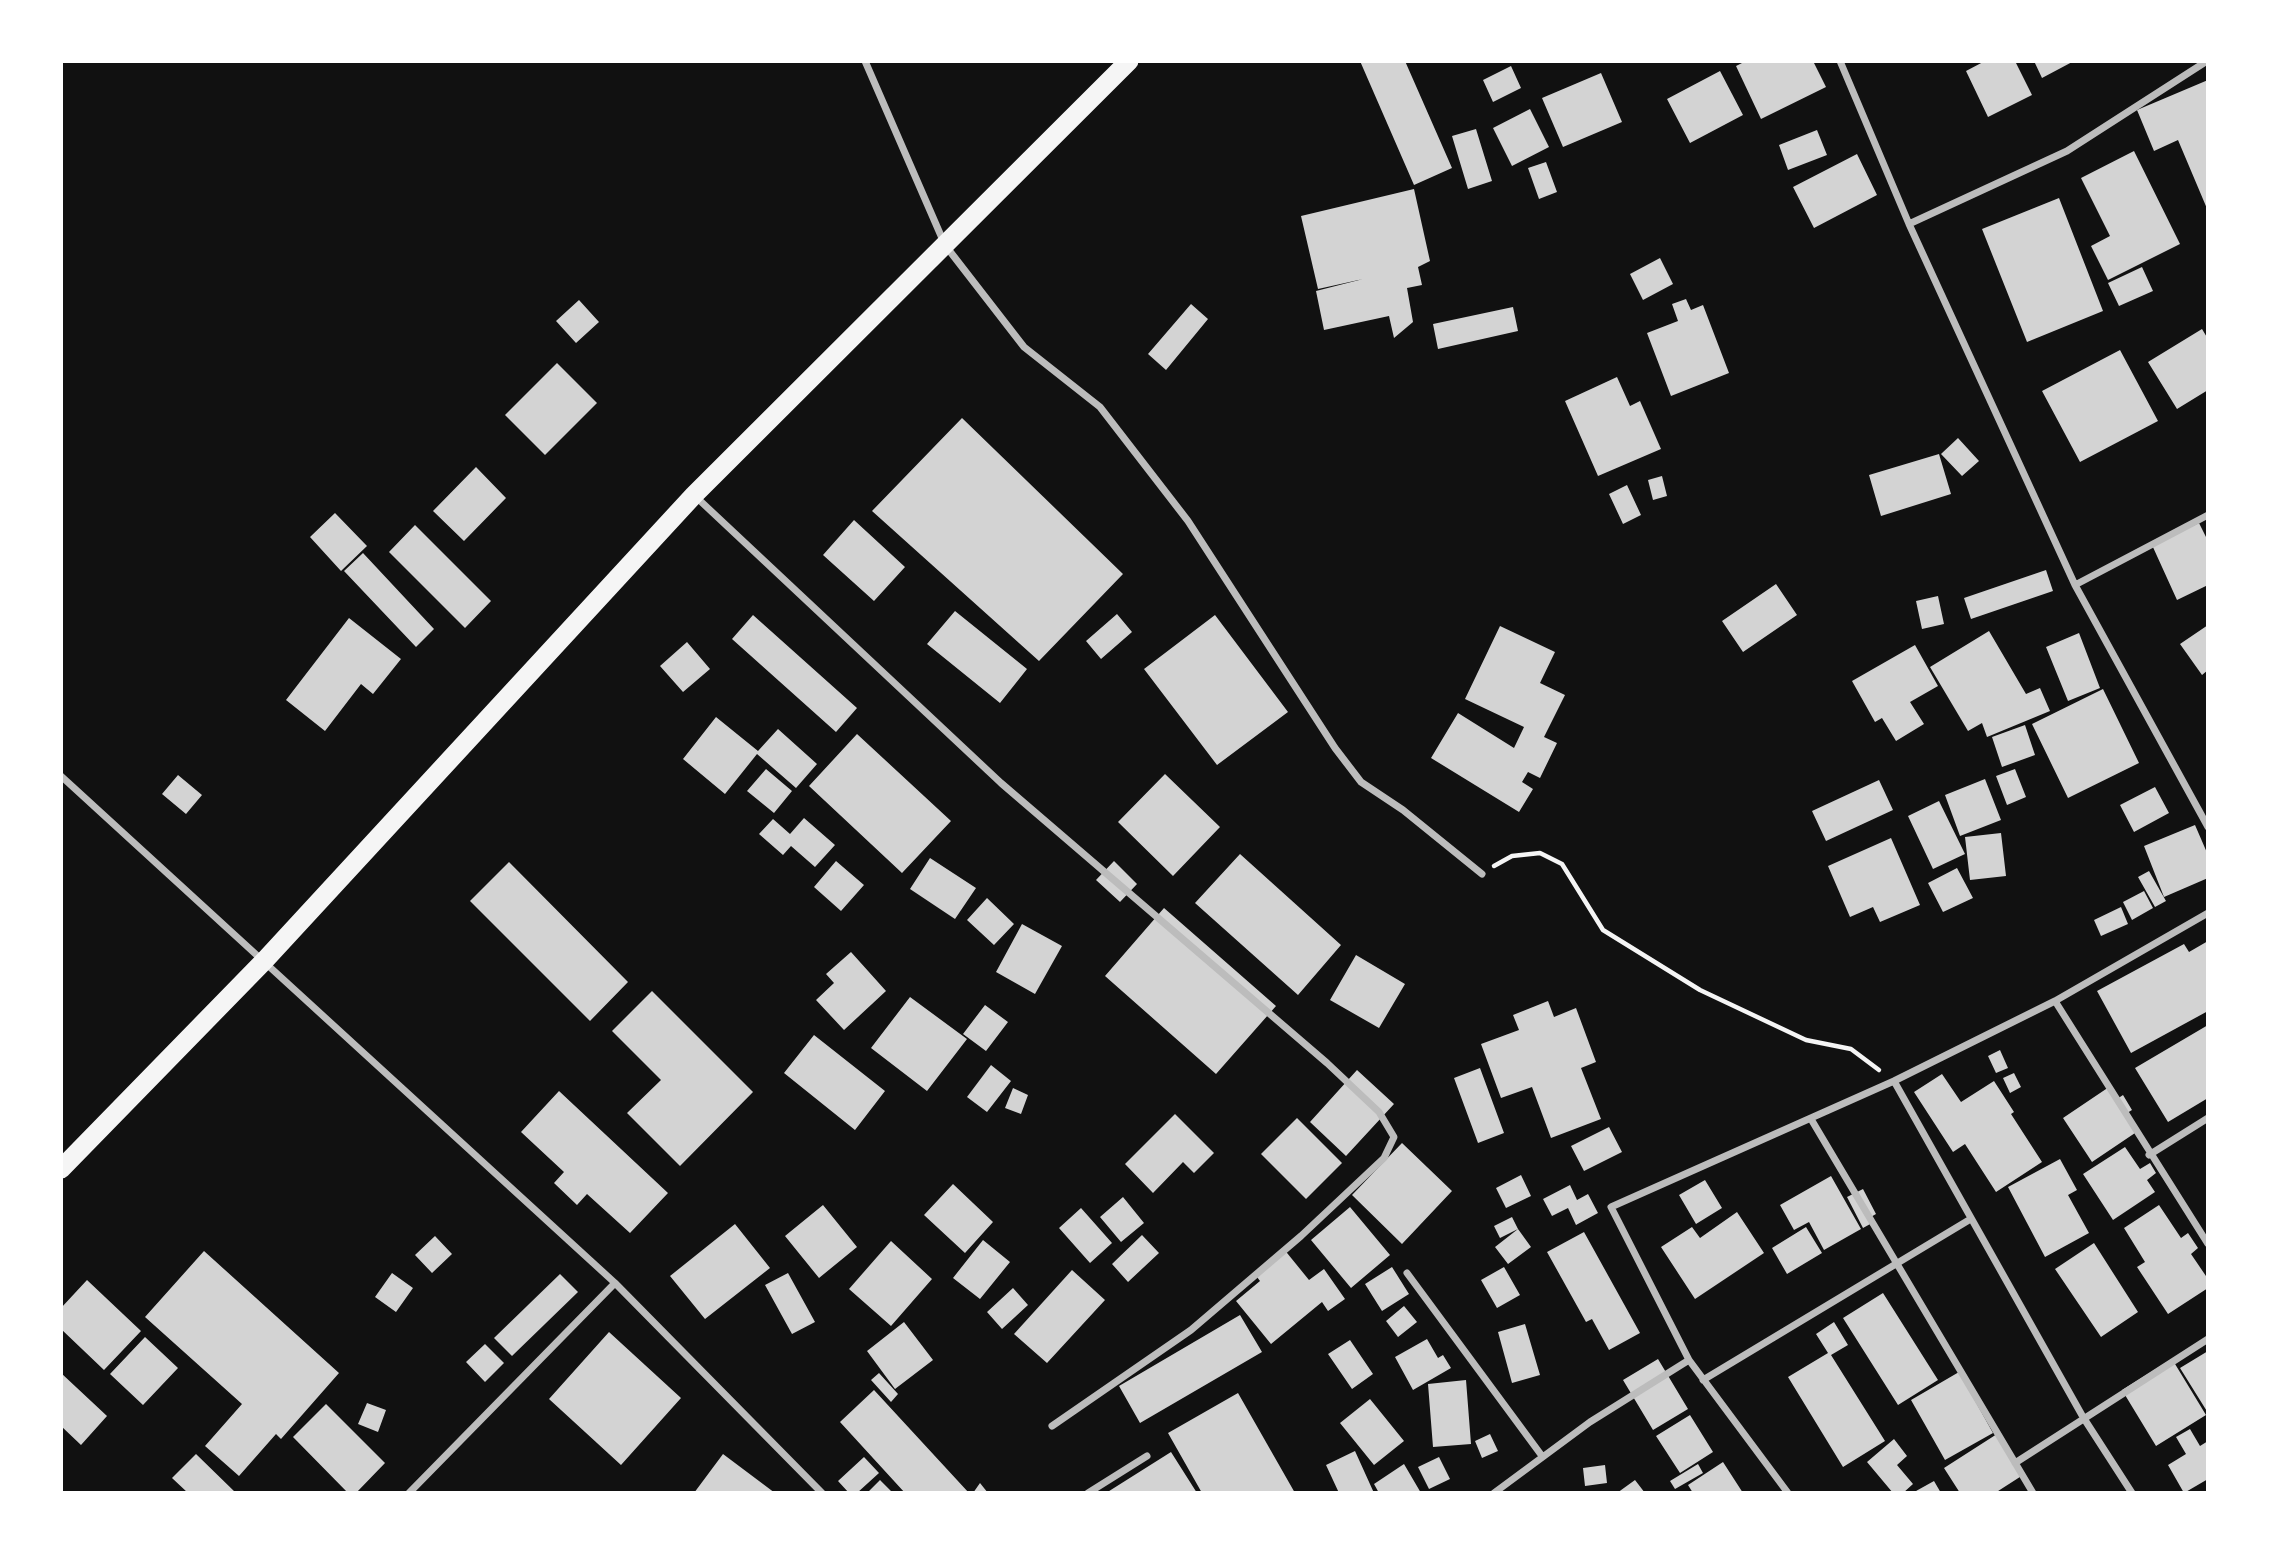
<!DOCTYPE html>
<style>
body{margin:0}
#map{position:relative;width:2269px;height:1554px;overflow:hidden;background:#111;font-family:"Titillium Web",sans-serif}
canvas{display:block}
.frame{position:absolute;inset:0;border:63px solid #fff;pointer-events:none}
</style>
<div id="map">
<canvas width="2269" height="1554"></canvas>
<div class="frame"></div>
</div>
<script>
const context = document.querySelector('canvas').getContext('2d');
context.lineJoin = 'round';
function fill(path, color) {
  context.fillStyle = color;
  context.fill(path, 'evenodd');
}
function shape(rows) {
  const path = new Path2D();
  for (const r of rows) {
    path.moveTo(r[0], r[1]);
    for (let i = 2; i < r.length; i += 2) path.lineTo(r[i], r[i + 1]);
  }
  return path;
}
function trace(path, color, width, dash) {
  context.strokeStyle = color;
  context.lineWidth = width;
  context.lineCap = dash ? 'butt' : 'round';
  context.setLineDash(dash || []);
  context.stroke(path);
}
fill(shape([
 [1360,61,1405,61,1452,168,1414,185],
 [1746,61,1813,61,1826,87,1761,119,1736,66],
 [1985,61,2015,61,2032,95,1988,117,1966,71],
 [2034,61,2074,61,2042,78],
 [1511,66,1521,88,1493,102,1483,80],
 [1720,71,1743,115,1690,143,1667,99],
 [1601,73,1622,122,1563,147,1542,98],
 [2208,80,2208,211,2178,140,2154,151,2137,110],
 [1530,109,1549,147,1512,166,1493,128],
 [1476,129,1492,181,1468,189,1452,136],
 [1817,130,1827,155,1788,170,1779,145],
 [2134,151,2180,244,2108,280,2091,246,2110,236,2081,178],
 [1857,154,1877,195,1814,228,1793,187],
 [1546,162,1557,192,1539,199,1528,168],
 [1414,189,1430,261,1418,267,1422,285,1407,288,1413,322,1394,338,1389,316,1324,330,1316,291,1363,279,1318,289,1301,216],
 [2059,198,2103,311,2027,342,1982,229],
 [1660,258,1673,284,1643,300,1630,274],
 [2142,267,2153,291,2119,306,2108,283],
 [1686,299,1691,310,1703,305,1729,373,1671,396,1647,333,1678,321,1672,304],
 [579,300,599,322,576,343,556,321],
 [1191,304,1208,319,1166,370,1148,354],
 [1513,307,1518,331,1438,349,1433,324],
 [2202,329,2208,339,2208,390,2177,409,2148,362],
 [2120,350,2158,421,2080,462,2042,391],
 [557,363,597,403,545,455,505,415],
 [1617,377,1630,406,1640,401,1661,449,1598,476,1565,401],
 [962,418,1123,574,1039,661,872,511],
 [1958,438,1979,461,1962,476,1941,454],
 [1939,454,1951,494,1881,516,1869,475],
 [476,467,506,498,464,541,433,511],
 [1662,476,1667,496,1653,500,1648,480],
 [1627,485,1641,515,1623,524,1609,494],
 [335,513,367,546,341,571,310,537],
 [854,520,905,567,874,601,823,555],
 [2199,523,2208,541,2208,585,2177,600,2152,545],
 [415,525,491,601,465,628,389,552],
 [363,553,434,629,416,647,344,571],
 [2046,570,2053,591,1971,619,1964,598],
 [1776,584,1797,615,1743,652,1722,621],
 [1938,596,1944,624,1922,629,1916,601],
 [955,611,1027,669,1000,703,927,644],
 [1117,614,1132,632,1101,659,1086,641],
 [753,615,857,708,836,732,732,639],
 [1215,615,1288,712,1217,765,1144,669],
 [349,618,401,659,373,694,361,684,325,731,286,700],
 [2208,625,2208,670,2202,675,2180,644],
 [1500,626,1555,652,1540,683,1565,695,1544,737,1557,743,1540,778,1528,772,1522,782,1533,789,1519,812,1431,758,1458,713,1514,748,1524,727,1465,699],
 [1989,631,2026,694,2040,688,2050,711,1987,737,1982,723,1968,731,1930,667],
 [2079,633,2100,688,2068,701,2046,647],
 [687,642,710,669,683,692,660,666],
 [1915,645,1938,686,1910,702,1924,724,1896,741,1882,718,1875,722,1852,681],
 [2103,689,2139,763,2068,798,2032,724],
 [716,717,758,751,778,729,817,764,796,788,757,754,725,794,683,759],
 [2025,725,2035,755,2002,767,1992,737],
 [857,734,951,821,902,873,809,786],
 [766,769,792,791,774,813,747,791],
 [2015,769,2026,797,2007,805,1996,776],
 [1165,774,1220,827,1173,876,1118,822],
 [178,775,202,795,186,814,162,794],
 [1985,779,2001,820,1960,836,1945,795],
 [1879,780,1893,810,1826,841,1812,811],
 [2155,787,2169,813,2134,832,2120,805],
 [1939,801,1965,854,1933,869,1908,816],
 [804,818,835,845,815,867,791,846,783,855,759,834,773,819,790,834],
 [2195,825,2208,855,2208,878,2164,897,2144,846],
 [2001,833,2006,876,1970,880,1965,837],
 [1891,838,1920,905,1880,922,1873,907,1850,917,1828,866],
 [1240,854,1341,945,1298,995,1195,903],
 [930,858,976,888,955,919,910,889],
 [836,861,864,885,841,911,814,887],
 [1114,861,1137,884,1120,902,1096,880],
 [509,862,628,982,590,1021,470,901],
 [1957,868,1973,898,1943,912,1928,883],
 [2149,871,2166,901,2155,907,2138,877],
 [2144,891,2153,908,2132,920,2123,902],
 [987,898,1014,924,994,945,967,920],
 [2121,907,2128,924,2101,936,2094,920],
 [1164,908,1276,1006,1216,1074,1105,976],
 [1022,924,1062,946,1035,994,996,972],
 [2208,941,2208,1011,2131,1053,2097,991,2184,944,2189,952],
 [851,952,886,991,844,1030,816,1000,834,983,826,974],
 [1356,955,1405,984,1379,1028,1330,1000],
 [652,991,753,1092,680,1166,627,1113,661,1080,612,1031],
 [910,997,967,1039,927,1091,871,1048],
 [1548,1001,1554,1017,1576,1008,1596,1062,1581,1068,1601,1119,1551,1138,1532,1087,1501,1098,1481,1044,1519,1030,1513,1015],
 [985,1005,1008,1022,986,1051,963,1034],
 [2208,1025,2208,1098,2168,1122,2135,1068],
 [814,1035,885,1091,855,1130,784,1073],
 [2000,1050,2008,1068,1996,1073,1988,1056],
 [991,1065,1011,1081,987,1112,967,1097],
 [1480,1068,1504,1133,1478,1143,1454,1078],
 [1357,1070,1394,1104,1346,1156,1310,1122],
 [2014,1073,2021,1087,2010,1093,2003,1078],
 [1942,1074,1961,1102,1994,1081,2014,1112,2011,1114,2042,1162,1996,1192,1965,1144,1953,1152,1914,1092],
 [2109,1087,2117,1099,2123,1095,2132,1110,2127,1113,2138,1131,2092,1162,2063,1118],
 [1013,1088,1028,1095,1021,1114,1005,1108],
 [559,1091,668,1193,630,1233,587,1194,577,1205,554,1183,564,1172,521,1132],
 [1175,1114,1214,1153,1194,1173,1183,1162,1153,1193,1125,1164],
 [1297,1118,1342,1163,1306,1199,1261,1154],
 [1609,1127,1622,1152,1584,1171,1571,1146],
 [1402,1143,1452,1191,1402,1244,1352,1195],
 [2125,1147,2140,1169,2150,1163,2156,1173,2147,1180,2155,1192,2113,1220,2083,1174],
 [2060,1159,2077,1190,2068,1195,2089,1233,2045,1257,2008,1187],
 [1521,1175,1531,1196,1506,1208,1496,1188],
 [1831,1176,1861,1229,1824,1250,1809,1222,1794,1230,1780,1205],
 [1705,1180,1722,1208,1696,1224,1679,1195],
 [953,1184,993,1222,965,1253,924,1215],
 [1570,1185,1577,1200,1588,1194,1598,1213,1576,1225,1568,1208,1552,1216,1543,1199],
 [1863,1189,1876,1214,1869,1218,1872,1223,1863,1228,1847,1197],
 [1123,1197,1144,1223,1121,1242,1100,1217],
 [823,1205,857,1247,819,1278,785,1236],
 [2159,1205,2181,1238,2188,1233,2198,1248,2191,1254,2208,1279,2208,1288,2168,1314,2137,1267,2145,1262,2124,1228],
 [1350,1207,1390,1255,1351,1288,1311,1240],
 [1081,1208,1112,1243,1090,1263,1059,1228],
 [1737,1212,1764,1253,1695,1299,1661,1247,1692,1227,1700,1238],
 [1512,1217,1518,1229,1500,1238,1494,1226],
 [735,1224,770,1268,705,1319,670,1276],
 [1806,1227,1822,1253,1787,1274,1772,1248],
 [1518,1229,1531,1247,1508,1264,1495,1247],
 [1584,1232,1640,1333,1609,1350,1592,1319,1586,1322,1547,1252],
 [1142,1235,1159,1253,1128,1282,1112,1264],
 [435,1236,452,1254,432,1273,415,1255],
 [983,1240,1010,1262,980,1299,953,1278],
 [891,1241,932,1279,891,1326,849,1289],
 [2094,1243,2138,1312,2101,1337,2055,1269],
 [1283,1248,1309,1280,1324,1269,1345,1299,1328,1311,1322,1302,1271,1344,1236,1301,1260,1281,1254,1273],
 [204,1251,339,1373,281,1439,276,1434,239,1476,205,1446,242,1404,145,1317],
 [1392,1267,1409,1294,1382,1311,1365,1284],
 [1504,1267,1520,1295,1497,1308,1481,1280],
 [1072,1270,1105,1300,1047,1363,1014,1334],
 [392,1273,413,1288,396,1312,375,1297],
 [788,1273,815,1322,792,1334,765,1285],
 [560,1274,578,1292,512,1356,494,1338],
 [87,1280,141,1331,104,1370,61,1329,61,1308],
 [1013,1288,1028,1305,1002,1329,987,1312],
 [1883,1293,1938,1380,1898,1405,1843,1318],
 [1404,1306,1417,1322,1398,1337,1386,1321],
 [1240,1315,1262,1352,1140,1423,1119,1386],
 [904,1322,933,1360,895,1389,867,1351],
 [1834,1322,1848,1345,1831,1355,1885,1441,1843,1467,1788,1377,1828,1353,1816,1334],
 [1525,1324,1540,1375,1512,1383,1498,1332],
 [609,1332,681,1398,621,1465,549,1399],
 [145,1337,178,1368,143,1405,110,1374],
 [1427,1339,1438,1358,1443,1355,1451,1368,1413,1390,1395,1357],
 [1350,1340,1373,1374,1352,1389,1328,1354],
 [485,1344,504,1363,485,1382,466,1362],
 [2208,1351,2208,1413,2180,1368],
 [1658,1359,1688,1409,1653,1430,1623,1380],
 [2172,1359,2206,1415,2156,1446,2122,1390],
 [1959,1372,1993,1433,1945,1460,1911,1400],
 [61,1373,107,1416,81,1445,61,1426],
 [879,1373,898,1394,891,1402,871,1380],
 [1466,1380,1471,1444,1433,1447,1428,1384],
 [874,1390,969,1493,905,1493,840,1422],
 [1238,1393,1295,1493,1202,1493,1168,1433],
 [1370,1399,1404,1441,1374,1465,1340,1423],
 [367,1403,386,1410,378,1432,358,1424],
 [326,1404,385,1463,356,1493,348,1493,293,1437],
 [1690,1415,1713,1452,1680,1473,1656,1436],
 [2190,1429,2200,1446,2208,1441,2208,1479,2184,1493,2168,1465,2186,1454,2176,1437],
 [1490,1434,1498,1451,1482,1458,1475,1441],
 [1997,1434,2023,1475,1995,1493,1960,1493,1944,1468],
 [1894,1439,1907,1456,1897,1465,1913,1484,1903,1493,1893,1493,1867,1462],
 [1355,1451,1374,1493,1339,1493,1326,1465],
 [1171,1452,1197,1493,1106,1493],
 [196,1454,236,1493,188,1493,172,1478],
 [723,1454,775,1493,694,1493],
 [864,1457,879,1473,857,1493,849,1493,838,1481],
 [1439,1457,1450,1479,1429,1489,1418,1467],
 [1723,1462,1743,1493,1693,1493,1688,1485],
 [1404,1464,1421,1493,1379,1493,1374,1484],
 [1698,1464,1703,1473,1675,1489,1670,1481],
 [1605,1465,1607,1483,1585,1486,1583,1468],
 [880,1480,893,1493,867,1493],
 [1635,1480,1645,1493,1617,1493],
 [1934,1481,1941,1493,1917,1493,1916,1491],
 [980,1483,988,1493,973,1493]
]), '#d3d3d3');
trace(shape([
 [1494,866,1512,856,1540,853,1562,864,1603,930,1700,990,1806,1040,1851,1049,1879,1070]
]), '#f5f5f5', 4.5);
trace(shape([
 [865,61,945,245,1024,347,1100,407,1188,521,1335,748,1361,782,1403,810,1482,874],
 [1840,61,1909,224,2075,585,2208,827],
 [1909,224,2067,151,2207,61],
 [695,496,1001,783,1327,1063,1379,1112,1394,1137,1384,1158,1301,1236,1191,1330,1052,1426],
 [2075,585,2208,515],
 [61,776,615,1283,822,1493],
 [2055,1001,2208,1244],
 [1894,1081,2083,1417,2132,1493],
 [1811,1119,2033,1493],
 [2149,1155,2208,1118],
 [1407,1273,1542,1456],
 [1703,1380,1969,1220],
 [2015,1463,2208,1339],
 [409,1493,615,1283],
 [1088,1493,1147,1456],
 [1494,1493,1590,1422,1689,1360],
 [1788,1493,1689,1360,1611,1207,1894,1081,2055,1001,2208,913]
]), '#bcbcbc', 7);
trace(shape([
 [61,1169,265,960,694,495,1129,61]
]), '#f5f5f5', 19);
</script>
